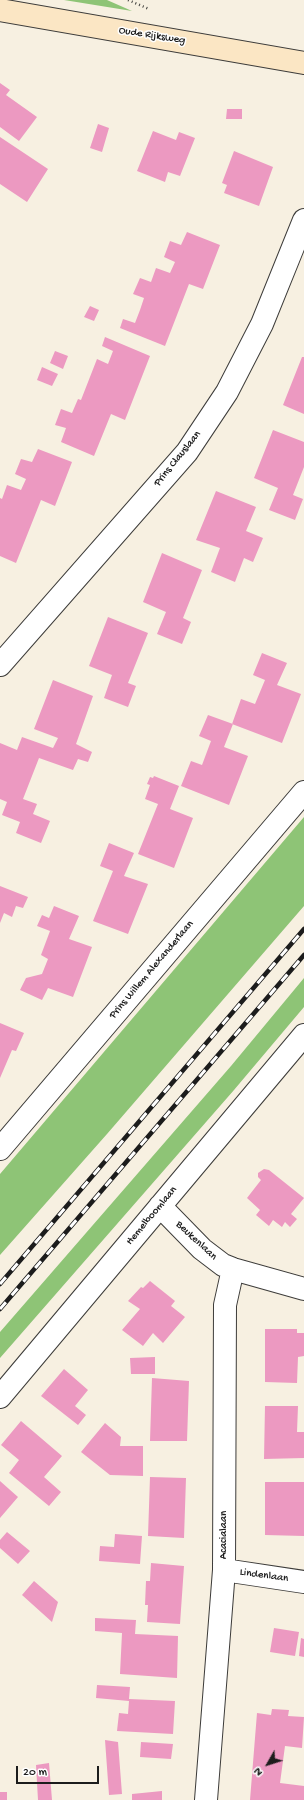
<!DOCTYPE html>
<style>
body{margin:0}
#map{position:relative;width:304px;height:1800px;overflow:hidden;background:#f7f0e1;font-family:"Gochi Hand",sans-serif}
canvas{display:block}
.north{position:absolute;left:248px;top:1744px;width:40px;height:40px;-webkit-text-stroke:3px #fff;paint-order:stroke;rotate:231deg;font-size:11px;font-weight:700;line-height:16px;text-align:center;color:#1c1c1c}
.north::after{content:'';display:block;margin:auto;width:14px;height:18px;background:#1c1c1c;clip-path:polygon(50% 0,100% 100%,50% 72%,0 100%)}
.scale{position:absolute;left:16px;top:1766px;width:83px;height:18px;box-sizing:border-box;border:2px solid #1c1c1c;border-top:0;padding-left:5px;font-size:12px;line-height:14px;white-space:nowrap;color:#1c1c1c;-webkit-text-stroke:3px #fff;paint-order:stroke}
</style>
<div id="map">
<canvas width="304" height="1800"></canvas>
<div class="north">N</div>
<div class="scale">20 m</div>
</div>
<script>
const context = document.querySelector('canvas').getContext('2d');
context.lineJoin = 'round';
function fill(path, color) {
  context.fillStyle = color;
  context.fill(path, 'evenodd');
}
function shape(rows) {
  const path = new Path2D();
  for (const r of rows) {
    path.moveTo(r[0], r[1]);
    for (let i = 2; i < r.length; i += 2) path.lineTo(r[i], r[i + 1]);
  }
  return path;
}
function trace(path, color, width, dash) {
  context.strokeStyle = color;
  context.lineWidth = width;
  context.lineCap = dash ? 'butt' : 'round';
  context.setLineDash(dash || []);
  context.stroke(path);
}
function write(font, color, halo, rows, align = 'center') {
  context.font = font + ' "Gochi Hand",sans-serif';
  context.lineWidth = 3;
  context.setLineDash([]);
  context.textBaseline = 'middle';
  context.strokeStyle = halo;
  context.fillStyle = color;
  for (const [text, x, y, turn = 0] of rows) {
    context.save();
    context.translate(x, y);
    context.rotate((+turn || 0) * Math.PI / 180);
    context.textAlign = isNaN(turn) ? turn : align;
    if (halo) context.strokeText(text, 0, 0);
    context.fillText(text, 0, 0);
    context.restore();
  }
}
fill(shape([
 [64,0,107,0,132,11],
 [304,817,304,906,107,1134,0,1255,0,1174],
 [304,978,304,1007,234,1090,0,1358,0,1332,231,1066]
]), '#8ec476');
fill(shape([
 [0,83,10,90,6,95,37,117,19,141,0,127],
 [227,109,242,109,242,119,226,119],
 [98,124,109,128,102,152,90,148],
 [153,131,176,140,179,132,195,138,180,176,168,172,165,182,137,171],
 [0,137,48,169,27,202,0,184],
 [234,151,273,167,259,206,224,193,227,185,222,183],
 [187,232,220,245,203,289,189,284,165,346,120,328,123,319,135,323,140,310,144,298,133,294,140,278,151,282,156,268,170,273,175,262,164,257,170,241,181,245],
 [90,306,99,310,94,321,84,317],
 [105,337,150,356,125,420,111,414,94,456,61,442,66,428,55,425,61,409,72,413,78,399,81,400,97,359,108,364,113,351,102,346],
 [55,351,68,356,63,369,50,363],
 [302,357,304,357,304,414,283,405],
 [42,367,58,374,52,386,37,380],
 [273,430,304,442,304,467,293,495,303,499,295,520,269,510,278,488,254,478],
 [38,449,72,462,55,506,41,500,16,563,0,556,0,498,2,499,7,485,21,490,26,479,15,474,21,459,32,462],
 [216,491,256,507,246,531,263,538,253,562,244,558,235,582,211,572,220,548,196,540],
 [162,553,202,570,183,618,191,622,182,644,157,634,166,612,143,602],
 [108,617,148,633,128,683,136,686,128,707,104,698,112,675,89,666],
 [262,653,287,663,277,685,301,694,282,743,232,724,241,699,255,704,265,680,253,675],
 [53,680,93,696,76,744,92,752,88,762,78,759,73,770,39,758,23,799,37,804,33,814,50,821,41,843,16,833,20,822,2,815,7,802,0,799,0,743,17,750,22,737,53,748,58,738,34,729],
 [208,715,233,724,224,747,248,756,229,805,181,786,191,761,202,765,211,741,199,736],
 [154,776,179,786,170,809,193,818,174,868,138,854,158,804,145,799,150,785,147,784,150,777,153,778],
 [109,843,134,853,124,876,148,884,128,934,93,921,113,871,100,866],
 [0,886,28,897,23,908,16,906,12,917,4,913,0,923],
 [54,906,79,916,69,939,92,947,73,997,48,988,42,1000,20,990,26,978,42,974,48,959,41,955,50,931,37,926,42,915,49,918],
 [0,1023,24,1033,16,1051,12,1050,0,1078],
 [264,1169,269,1170,304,1198,291,1214,297,1219,290,1227,285,1222,282,1227,273,1220,269,1226,256,1215,260,1210,247,1198,261,1180,258,1177,258,1173],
 [150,1281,175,1301,171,1306,185,1317,163,1343,153,1333,143,1346,122,1330,140,1309,128,1301,141,1287,143,1288],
 [265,1329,297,1329,297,1333,304,1333,304,1356,298,1357,297,1383,265,1382],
 [155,1357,155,1374,131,1374,130,1358],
 [64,1369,88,1390,75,1406,86,1415,78,1425,41,1396],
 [152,1378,189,1381,187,1441,150,1441],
 [265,1406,298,1406,297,1432,304,1432,304,1458,264,1459],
 [21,1421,62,1456,44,1477,61,1492,49,1506,9,1473,19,1460,1,1445],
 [105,1423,121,1437,120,1446,143,1446,143,1476,110,1475,81,1452],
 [150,1477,186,1478,184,1538,148,1536],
 [0,1481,18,1497,0,1518],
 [265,1482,304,1482,304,1536,265,1535],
 [7,1532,30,1551,18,1564,0,1548,0,1540],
 [115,1534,142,1536,140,1564,99,1561,100,1546,114,1547],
 [151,1563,184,1566,180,1624,147,1622,148,1605,145,1605,146,1581,150,1581],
 [34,1581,58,1602,52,1622,22,1595],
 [95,1618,136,1620,135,1634,178,1636,177,1678,120,1674,122,1633,95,1631],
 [274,1628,299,1632,295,1656,270,1652],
 [301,1638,304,1639,304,1657,299,1656],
 [97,1685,130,1687,129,1699,175,1701,173,1734,117,1731,119,1713,128,1714,129,1701,96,1698],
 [272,1709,289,1710,288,1716,304,1717,302,1748,285,1746,280,1783,304,1786,304,1800,250,1800,257,1713,271,1715],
 [105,1740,118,1742,122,1794,109,1795],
 [141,1742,173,1744,171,1759,140,1757],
 [49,1763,52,1800,38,1800,36,1765],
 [162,1791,162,1800,132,1800,132,1794],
 [0,1792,7,1792,7,1800,0,1800]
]), '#ec99c1');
const street = shape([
 [0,665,187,452,227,392,262,324,304,220],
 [0,1149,304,792],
 [160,1206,202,1249,223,1265,233,1269,304,1289],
 [0,1397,304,1035],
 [224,1570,304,1582],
 [206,1800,224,1570,225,1305,233,1269]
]);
const secondary = shape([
 [0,10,304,63]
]);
trace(street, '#3d3c3a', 24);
trace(secondary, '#3d3c3a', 24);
trace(shape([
 [128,0,149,9]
]), '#3d3c3a', 2.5, [1, 3]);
trace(street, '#fff', 22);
trace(secondary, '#fbe6c4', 22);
const rail = shape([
 [0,1284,304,929],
 [0,1309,304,955]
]);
trace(rail, '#1c1c1c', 4.5);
trace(rail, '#fff', 3, [9]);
write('11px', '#1c1c1c', '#fff', [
 ["Oude Rijksweg",152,36,9],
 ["Prins Clauslaan",178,459,-51],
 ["Prins Willem Alexanderlaan",152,970,-50],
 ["Hemelboomlaan",152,1216,-50],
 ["Beukenlaan",196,1241,43],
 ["Acacialaan",224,1535,-90],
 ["Lindenlaan",264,1576,8]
]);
</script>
